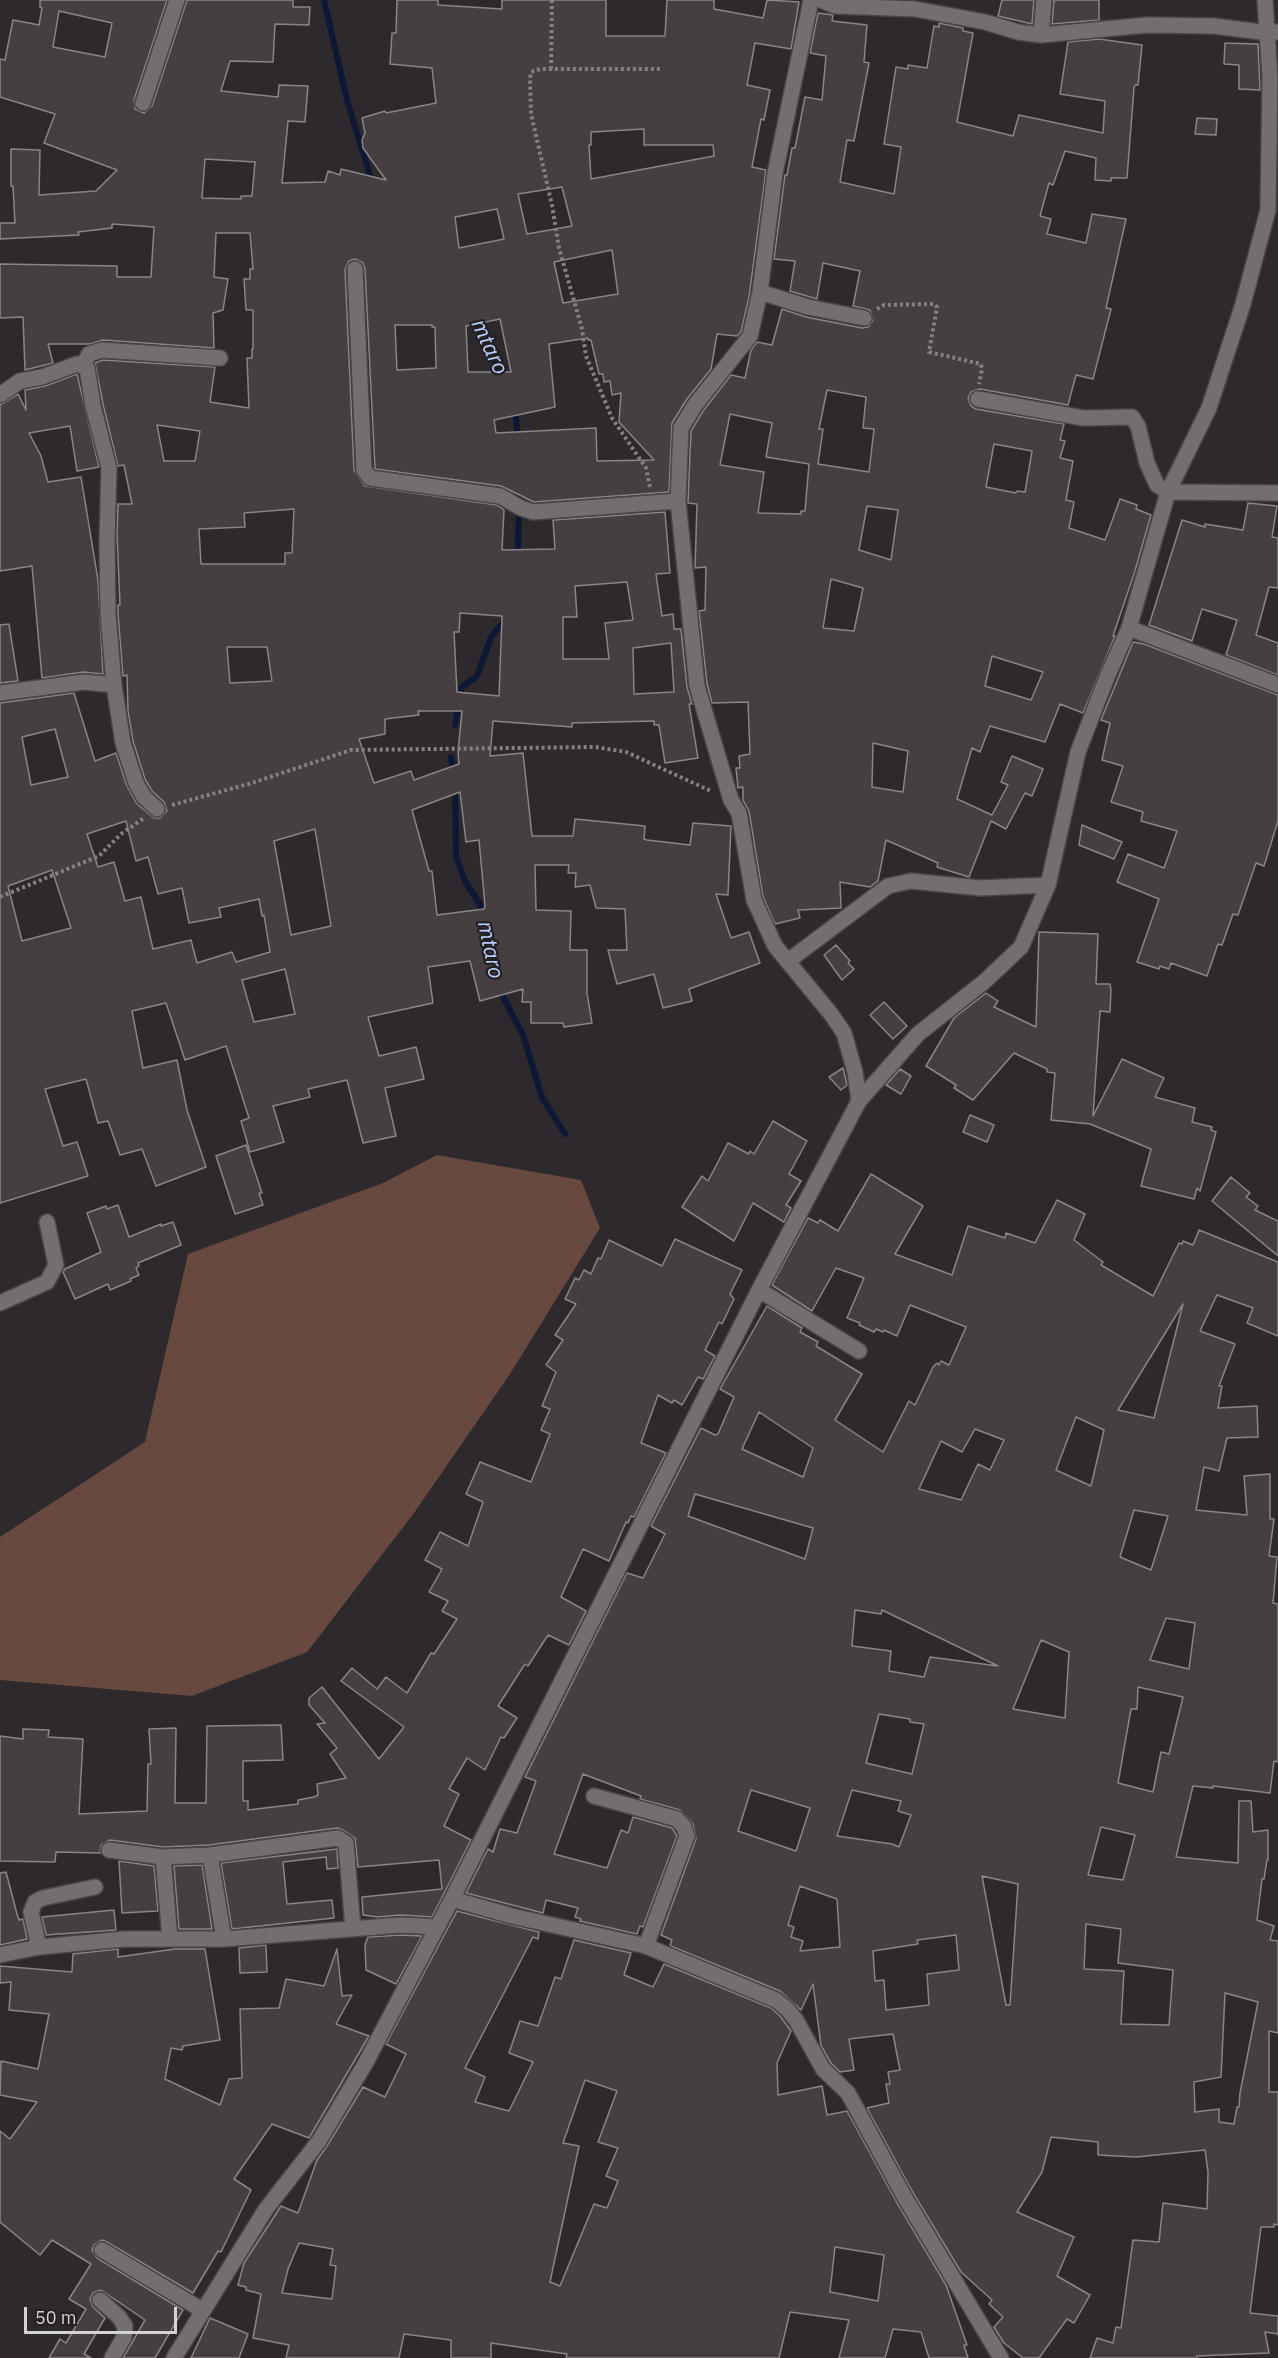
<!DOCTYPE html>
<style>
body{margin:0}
#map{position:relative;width:1278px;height:2358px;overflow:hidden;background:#2d292d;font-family:"IBM Plex Sans",sans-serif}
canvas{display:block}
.scale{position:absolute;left:24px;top:2307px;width:153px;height:27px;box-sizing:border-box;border:3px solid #d5d2d4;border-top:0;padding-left:8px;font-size:18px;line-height:21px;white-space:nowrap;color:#d5d2d4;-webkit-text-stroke:4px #242023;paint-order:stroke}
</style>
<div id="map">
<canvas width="1278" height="2358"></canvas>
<div class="scale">50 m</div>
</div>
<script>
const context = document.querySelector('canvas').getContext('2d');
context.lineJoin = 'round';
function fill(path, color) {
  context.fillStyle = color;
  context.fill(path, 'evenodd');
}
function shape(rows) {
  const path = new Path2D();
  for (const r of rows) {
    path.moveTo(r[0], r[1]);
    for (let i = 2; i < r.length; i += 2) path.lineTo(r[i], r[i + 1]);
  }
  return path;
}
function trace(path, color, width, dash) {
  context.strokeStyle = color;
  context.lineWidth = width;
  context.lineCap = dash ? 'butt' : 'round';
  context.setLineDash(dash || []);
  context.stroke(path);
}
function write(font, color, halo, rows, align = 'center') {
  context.font = font + ' "IBM Plex Sans",sans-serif';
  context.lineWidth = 4.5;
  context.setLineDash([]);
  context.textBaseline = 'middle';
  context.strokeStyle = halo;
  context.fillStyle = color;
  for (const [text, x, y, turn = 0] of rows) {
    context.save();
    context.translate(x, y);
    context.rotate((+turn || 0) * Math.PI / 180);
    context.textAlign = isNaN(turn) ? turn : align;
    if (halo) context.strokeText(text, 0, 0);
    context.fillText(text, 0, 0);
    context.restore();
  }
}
fill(shape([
 [437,1155,581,1180,600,1228,510,1374,414,1513,307,1652,192,1696,0,1680,0,1537,145,1442,188,1254,383,1183]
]), '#684940');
trace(shape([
 [324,0,347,100,372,182],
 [476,317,483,340,504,379],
 [515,407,518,439],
 [518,556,519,488],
 [455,725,462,687,477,676,491,637,507,618],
 [451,757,454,774],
 [455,787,456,856,466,883,480,904,482,918],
 [499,989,523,1035,542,1097,565,1134]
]), '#0c1834', 6);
const building = shape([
 [40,0,167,0,134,100,135,109,144,113,152,106,187,0,293,0,293,7,310,7,309,25,275,24,273,62,230,61,221,91,278,97,279,85,308,86,305,122,288,121,282,183,325,182,328,171,340,175,341,169,386,180,363,148,362,140,365,133,362,118,385,111,386,113,436,103,432,68,390,64,392,33,396,33,397,0,438,0,438,5,502,9,502,0,606,0,606,36,665,36,667,0,714,0,714,9,763,18,767,0,799,2,791,49,755,43,747,85,770,90,764,120,761,119,752,167,766,170,749,297,741,332,737,336,717,334,711,369,687,399,672,423,669,492,534,502,501,486,375,469,365,269,363,263,355,259,349,261,345,269,354,470,365,486,497,505,504,510,502,550,555,549,553,520,665,512,670,573,656,574,662,616,673,614,674,629,681,629,687,687,692,704,689,704,698,758,665,763,659,725,654,725,654,721,572,723,572,727,493,721,490,756,523,753,532,836,573,836,575,819,645,826,644,839,647,840,690,845,693,823,731,826,728,895,716,894,731,938,749,932,760,963,689,989,692,1001,663,1008,654,974,617,984,608,950,627,950,625,909,596,908,590,885,575,887,576,873,568,873,569,865,535,865,536,910,571,911,570,950,587,950,587,993,592,1023,564,1027,563,1023,531,1023,531,1002,522,1002,523,989,480,1001,470,961,428,967,433,1003,368,1017,379,1056,416,1047,424,1079,385,1088,396,1136,363,1143,347,1080,308,1089,310,1097,273,1106,284,1142,250,1152,241,1121,249,1118,226,1046,185,1060,166,1003,132,1011,143,1068,177,1060,187,1110,206,1167,156,1186,142,1149,120,1155,108,1121,98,1123,86,1079,45,1089,63,1146,77,1142,88,1176,0,1203,0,703,74,693,95,761,116,753,127,786,137,804,154,818,160,818,167,811,164,802,152,791,145,779,133,741,128,711,127,675,123,676,118,614,118,605,120,605,117,535,118,504,132,504,124,465,118,466,103,404,95,363,103,360,215,367,210,402,249,408,247,358,252,358,252,349,253,349,253,310,246,310,244,279,250,279,250,269,253,269,250,233,216,233,214,277,228,279,223,310,213,313,214,348,103,340,90,344,48,344,53,363,25,370,23,317,0,318,0,264,117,266,117,277,151,277,154,227,112,224,112,228,78,232,79,235,0,239,0,223,15,223,13,186,11,186,11,149,40,150,39,195,96,191,117,170,44,143,55,114,0,97,0,59,5,60,13,20,39,25,42,8,40,7,40,0],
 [59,11,112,23,105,57,53,47,59,11],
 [644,129,644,145,713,145,714,156,591,179,589,145,591,145,591,132,644,129],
 [205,159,255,162,252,196,241,196,241,199,202,198,205,159],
 [562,187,572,226,527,234,518,194,562,187],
 [497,209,504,239,459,248,455,217,497,209],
 [612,250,618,294,563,303,554,262,612,250],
 [500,319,511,372,468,372,466,326,500,319],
 [395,325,432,325,432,327,435,327,436,368,397,370,395,325],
 [588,338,588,340,591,340,599,374,603,374,604,382,610,381,612,395,621,393,619,422,654,460,597,461,596,428,496,433,494,420,555,407,549,344,588,338],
 [157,425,200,431,195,461,164,461,157,425],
 [294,509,292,553,285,553,285,564,201,564,199,529,245,527,244,513,294,509],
 [627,582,633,620,605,623,609,659,563,659,563,617,577,617,575,586,627,582],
 [460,613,502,616,499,696,457,692,454,632,459,632,460,613],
 [671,643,674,692,634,694,633,648,671,643],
 [227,647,267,647,272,681,230,683,227,647],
 [418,711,462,711,458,752,459,764,414,780,411,771,374,783,359,739,385,734,385,719,419,715,418,711],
 [55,729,68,777,31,785,22,737,55,729],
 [460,792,466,842,479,840,485,906,484,909,437,915,432,871,429,871,412,810,460,792],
 [126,821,136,861,148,857,158,894,182,888,189,923,221,917,219,908,259,899,262,916,264,915,270,952,236,962,232,952,197,963,191,940,153,949,141,897,125,901,114,862,98,867,87,834,126,821],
 [315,829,331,926,291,935,274,841,315,829],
 [52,870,71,928,22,941,8,886,52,870],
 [285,969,295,1014,254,1022,242,980,285,969],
 [1002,0,1034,0,1032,24,998,16,1002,0],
 [1054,0,1099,0,1099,20,1052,24,1054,0],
 [818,13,833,15,832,21,867,25,864,62,869,63,854,141,847,140,840,182,894,194,901,147,884,144,896,67,908,69,908,65,927,68,934,26,939,27,939,23,963,28,963,31,973,33,957,122,1013,136,1019,115,1103,133,1105,101,1060,94,1068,42,1099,39,1142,45,1138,85,1135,85,1134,88,1127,178,1111,178,1111,181,1095,180,1096,158,1065,151,1053,185,1049,183,1040,216,1051,219,1047,234,1086,243,1092,214,1126,219,1106,308,1111,309,1093,379,1076,375,1068,405,980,389,971,392,968,398,971,406,976,409,1064,424,1060,440,1065,441,1060,458,1073,461,1066,500,1074,502,1069,528,1105,540,1120,499,1137,505,1136,509,1151,515,1134,574,1113,636,1115,636,1083,713,1060,704,1045,742,990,726,980,752,972,748,957,799,992,815,1008,785,1001,782,1012,756,1043,769,1032,796,1025,793,1006,829,991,821,969,877,937,867,938,863,886,840,878,881,870,887,840,882,841,908,798,910,800,918,775,924,763,897,749,811,743,800,743,787,738,788,736,768,740,768,739,756,750,754,748,702,712,703,707,684,699,611,705,610,706,567,695,568,697,504,688,503,688,501,691,431,703,411,731,375,745,378,751,350,757,342,772,345,782,309,806,317,862,328,868,327,873,320,870,310,853,306,860,271,823,263,817,299,790,291,795,261,774,259,785,175,787,175,792,148,795,148,805,97,822,100,826,56,810,53,818,13],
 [827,390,866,397,863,428,874,429,869,472,818,464,823,429,819,429,827,390],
 [730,414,772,423,766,457,809,464,805,511,801,511,801,514,758,513,764,472,720,465,730,414],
 [994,444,1032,451,1025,492,1017,491,1016,493,986,487,994,444],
 [867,506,898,510,891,560,859,550,867,506],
 [831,579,863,588,854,631,823,628,831,579],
 [992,656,1043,672,1031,700,985,686,992,656],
 [873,743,908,751,903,792,872,787,873,743],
 [1225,43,1258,44,1260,90,1239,89,1239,65,1224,64,1225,43],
 [1197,118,1217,119,1216,135,1195,134,1197,118],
 [77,374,99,467,77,471,70,426,29,433,41,456,48,482,81,477,98,580,103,674,83,672,42,678,32,566,0,571,0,405,18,394,26,410,25,390,45,386,77,374],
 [1248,503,1277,506,1272,537,1278,538,1278,588,1269,587,1256,635,1278,643,1278,675,1226,655,1237,620,1202,609,1192,641,1149,625,1182,520,1205,527,1205,524,1243,530,1248,503],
 [9,624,18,681,0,683,0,625,9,624],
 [1133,642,1144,644,1278,695,1278,821,1264,866,1256,863,1238,915,1233,914,1222,945,1218,944,1207,976,1171,963,1169,969,1160,966,1159,969,1137,962,1159,899,1117,882,1128,854,1164,868,1177,831,1141,821,1143,812,1111,802,1123,766,1102,760,1110,723,1101,720,1133,642],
 [1082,825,1122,842,1114,859,1079,845,1082,825],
 [1039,932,1098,934,1096,984,1110,984,1111,990,1110,1012,1100,1011,1093,1116,1122,1059,1164,1078,1155,1097,1195,1108,1192,1122,1212,1127,1211,1130,1216,1132,1200,1191,1197,1188,1194,1199,1141,1186,1151,1149,1090,1124,1051,1120,1055,1073,1047,1072,1047,1069,1014,1053,973,1100,954,1088,956,1085,926,1066,954,1018,986,993,998,1001,994,1007,1036,1027,1039,932],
 [836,945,850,961,848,963,854,969,842,980,824,955,836,945],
 [884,1002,907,1026,893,1039,870,1015,884,1002],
 [843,1068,847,1085,841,1090,829,1077,843,1068],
 [900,1069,911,1076,901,1094,886,1085,900,1069],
 [970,1115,994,1125,987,1142,963,1132,970,1115],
 [773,1121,807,1141,789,1174,801,1181,786,1205,791,1208,784,1222,753,1203,734,1241,682,1207,702,1176,708,1181,728,1143,749,1154,750,1151,754,1154,773,1121],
 [246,1145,262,1193,259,1193,263,1205,235,1214,216,1156,246,1145],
 [871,1174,923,1206,895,1254,952,1275,968,1226,1005,1238,1006,1233,1035,1243,1057,1200,1085,1214,1074,1240,1103,1262,1101,1265,1153,1296,1179,1243,1182,1244,1183,1241,1193,1245,1199,1230,1278,1262,1278,1336,1247,1323,1253,1308,1217,1295,1200,1331,1235,1344,1219,1386,1222,1386,1218,1408,1257,1406,1258,1437,1227,1438,1219,1471,1204,1467,1196,1510,1247,1515,1244,1476,1270,1474,1270,1519,1274,1519,1269,1556,1277,1557,1273,1603,1278,1604,1278,1762,1274,1761,1270,1793,1213,1786,1213,1788,1193,1786,1176,1857,1238,1863,1239,1801,1251,1801,1253,1832,1268,1830,1268,1860,1267,1860,1264,1879,1262,1879,1257,1920,1274,1926,1270,1940,1278,1941,1278,2033,1269,2031,1269,2092,1278,2092,1278,2225,1274,2224,1274,2227,1261,2227,1250,2313,1278,2316,1278,2334,1265,2332,1269,2353,1197,2356,1197,2358,1090,2358,1097,2338,1113,2343,1116,2327,1121,2328,1133,2240,1159,2242,1163,2203,1207,2209,1208,2172,1205,2150,1136,2157,1098,2155,1098,2142,1051,2137,1042,2172,1017,2212,1074,2237,1057,2276,1090,2295,1074,2323,1067,2319,1039,2358,1023,2358,1004,2343,994,2327,1003,2317,989,2304,992,2300,961,2272,912,2191,867,2108,889,2103,886,2084,890,2084,888,2072,900,2070,893,2034,849,2039,854,2070,840,2072,831,2063,821,2046,813,1984,801,2010,780,1991,673,1947,670,1945,672,1940,661,1935,696,1839,693,1824,680,1810,640,1799,641,1796,583,1774,554,1854,607,1868,621,1830,628,1833,633,1817,672,1828,677,1836,643,1927,640,1926,637,1934,580,1921,581,1919,575,1917,578,1908,546,1900,543,1913,466,1893,488,1849,493,1852,500,1829,517,1833,536,1781,525,1777,627,1573,643,1578,665,1534,651,1526,701,1428,715,1435,718,1434,734,1397,720,1389,767,1306,802,1328,800,1332,818,1342,816,1346,862,1374,835,1420,883,1452,909,1401,915,1405,933,1367,937,1363,939,1365,941,1361,949,1365,966,1327,910,1305,897,1336,884,1330,883,1332,876,1329,874,1332,859,1325,860,1323,847,1318,864,1278,836,1268,812,1311,772,1285,808,1218,818,1223,820,1220,838,1231,871,1174],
 [1183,1304,1154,1418,1118,1410,1183,1304],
 [759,1412,813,1448,803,1477,742,1449,759,1412],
 [1076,1417,1104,1430,1091,1486,1056,1470,1076,1417],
 [975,1429,1004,1440,990,1470,978,1464,961,1500,919,1489,941,1441,962,1452,975,1429],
 [695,1494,813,1528,805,1559,688,1516,695,1494],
 [1134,1510,1168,1516,1151,1570,1120,1557,1134,1510],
 [855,1610,881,1614,882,1610,998,1666,930,1657,924,1677,889,1671,891,1651,852,1646,855,1610],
 [1166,1618,1195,1623,1189,1669,1150,1660,1166,1618],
 [1041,1640,1069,1652,1065,1718,1013,1709,1041,1640],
 [1138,1687,1183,1697,1169,1754,1161,1752,1153,1792,1118,1783,1131,1709,1137,1709,1138,1687],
 [879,1714,910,1719,910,1722,924,1724,912,1774,866,1763,879,1714],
 [751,1790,810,1808,796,1851,738,1831,751,1790],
 [852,1790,901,1801,898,1811,911,1815,899,1847,892,1844,837,1836,852,1790],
 [1101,1827,1135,1835,1123,1880,1088,1875,1101,1827],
 [982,1876,1018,1884,1010,2005,1006,2005,982,1876],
 [800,1886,837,1899,840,1947,800,1951,803,1941,791,1937,794,1927,788,1925,800,1886],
 [1086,1924,1121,1929,1118,1963,1173,1970,1169,2025,1121,2024,1124,1971,1084,1969,1086,1924],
 [956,1935,959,1970,927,1974,929,2005,886,2010,884,1980,875,1981,873,1951,918,1944,917,1940,956,1935],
 [1225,1993,1258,2002,1240,2093,1239,2107,1237,2107,1234,2124,1219,2122,1219,2109,1195,2112,1194,2082,1221,2077,1225,1993],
 [1231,1177,1250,1193,1246,1197,1258,1206,1255,1210,1278,1221,1278,1256,1212,1201,1231,1177],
 [118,1205,129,1237,161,1224,161,1226,173,1222,181,1245,138,1263,139,1266,136,1268,139,1275,130,1279,131,1281,110,1290,108,1284,75,1299,63,1272,65,1269,101,1252,87,1213,106,1206,107,1209,118,1205],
 [675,1239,742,1270,730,1294,734,1299,722,1324,719,1322,705,1350,715,1356,703,1379,698,1377,682,1405,674,1400,672,1403,658,1395,641,1443,666,1453,634,1517,631,1516,628,1523,626,1522,609,1561,583,1549,561,1597,586,1611,569,1645,548,1635,528,1666,525,1664,498,1706,517,1718,504,1738,501,1737,485,1770,467,1758,449,1789,459,1794,444,1826,471,1840,432,1917,401,1915,378,1917,363,1915,362,1897,442,1889,439,1860,358,1867,355,1838,343,1830,337,1828,209,1845,163,1847,110,1840,101,1845,100,1853,56,1852,55,1862,0,1861,0,1736,23,1739,23,1729,49,1730,48,1737,83,1739,79,1814,147,1811,148,1764,151,1764,149,1729,176,1728,175,1803,206,1803,207,1726,281,1725,283,1760,243,1761,243,1801,248,1801,248,1810,298,1804,298,1800,314,1797,318,1795,317,1784,346,1778,330,1754,337,1748,317,1724,325,1723,309,1705,309,1698,322,1687,379,1759,404,1727,341,1681,352,1668,377,1689,386,1677,407,1693,431,1653,434,1654,457,1619,442,1611,448,1601,429,1592,442,1569,425,1560,440,1532,468,1546,483,1502,466,1494,480,1462,531,1482,544,1449,550,1434,541,1430,550,1409,542,1406,556,1372,546,1365,563,1340,555,1335,576,1304,565,1299,575,1278,579,1280,584,1270,591,1274,598,1258,601,1259,609,1240,662,1266,675,1239],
 [337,1849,338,1868,327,1869,326,1857,283,1862,287,1904,332,1900,334,1918,232,1929,221,1863,337,1849],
 [119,1861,154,1866,158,1911,122,1913,119,1861],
 [202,1865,212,1929,179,1929,174,1866,202,1865],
 [6,1872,17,1914,19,1920,23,1919,27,1939,0,1945,0,1873,6,1872],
 [114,1910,116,1930,46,1935,42,1917,114,1910],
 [457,1911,539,1932,538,1939,533,1937,465,2068,485,2077,475,2102,509,2111,533,2062,509,2053,520,2021,538,2026,555,1977,561,1979,574,1940,631,1953,624,1975,653,1987,664,1964,771,2008,780,2016,791,2031,777,2063,778,2095,822,2086,827,2115,847,2111,896,2201,946,2285,967,2345,964,2345,968,2358,929,2358,921,2332,893,2329,885,2358,839,2358,849,2320,790,2312,779,2358,566,2358,567,2354,491,2343,491,2358,451,2358,451,2340,404,2334,399,2358,286,2358,289,2345,253,2338,261,2294,246,2290,246,2287,238,2285,244,2263,281,2206,298,2213,317,2160,327,2146,363,2087,385,2097,406,2054,386,2044,457,1911],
 [585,2080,617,2091,598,2142,618,2148,606,2176,618,2181,607,2208,594,2204,560,2286,550,2282,579,2146,563,2143,585,2080],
 [299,2243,333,2249,330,2265,336,2266,332,2299,282,2293,288,2269,299,2243],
 [835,2247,884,2255,878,2301,830,2292,835,2247],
 [401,1935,422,1936,396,1984,366,1970,365,1945,368,1937,401,1935],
 [266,1945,267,1972,240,1973,239,1948,266,1945],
 [118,1949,118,1957,175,1949,205,1949,220,2040,183,2046,182,2050,171,2048,165,2079,220,2105,229,2079,242,2078,240,2009,279,2008,286,1979,324,1986,337,1949,342,1996,352,1995,336,2024,369,2036,309,2138,272,2124,234,2179,251,2190,221,2252,218,2251,193,2293,107,2242,102,2240,94,2245,92,2250,97,2258,183,2310,155,2358,123,2358,145,2320,101,2290,93,2293,90,2299,93,2307,105,2318,84,2354,91,2358,49,2358,60,2339,66,2343,86,2309,69,2299,91,2264,52,2240,40,2255,0,2222,0,2131,10,2139,37,2102,0,2095,1,2061,38,2069,49,2014,9,2010,11,1982,0,1983,0,1966,72,1972,73,1954,118,1949],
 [210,2318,248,2334,239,2358,191,2358,210,2318]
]);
fill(building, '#463f41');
trace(building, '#8c8587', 1.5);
const minor = shape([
 [821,0,835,6,915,9,985,22,1018,32,1041,35,1147,25,1214,26,1269,33,1277,32],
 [1041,35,1044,0],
 [143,103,177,0],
 [355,269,364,470,370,478,500,496,521,508,533,512,678,501],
 [760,292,808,307,864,318],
 [83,365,89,354,102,350,220,358],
 [0,395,20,381,42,377,77,364,87,368,93,406,109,468,107,540,108,614,114,685],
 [978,399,1083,418,1132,417,1138,426,1147,463,1157,485,1168,492,1278,493],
 [1129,628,1278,685],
 [0,693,84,682,114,685,123,743,136,783,144,797,157,809],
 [788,961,888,886,911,881,980,888,1048,885],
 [859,1101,918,1034,984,982,1021,947,1048,885,1078,752,1107,677,1129,628,1168,492,1209,408,1243,304,1268,210,1270,78,1265,0],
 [759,1290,859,1351],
 [0,1303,47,1282,56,1265,47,1222],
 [594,1796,677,1819,684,1827,687,1836,646,1946],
 [109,1850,163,1857,170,1939],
 [163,1857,210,1855],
 [452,1899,512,1916,646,1946,776,2000,787,2009,796,2020,823,2069,848,2093,904,2196,1001,2358],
 [224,1939,210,1855,338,1838,346,1843,353,1929],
 [39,1947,31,1912,35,1902,43,1898,95,1887],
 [0,1955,39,1947,125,1939,224,1939,401,1925,437,1927],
 [102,2250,202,2310],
 [100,2300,119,2317,125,2326,124,2337,112,2358],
 [174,2358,266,2209,319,2141,365,2064,452,1899,759,1290,859,1101,855,1072,844,1033,831,1014,775,946,754,900,739,813,731,800,697,686,678,501,681,428,695,405,750,336,760,292,775,173,811,0]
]);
trace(minor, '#484447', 18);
trace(shape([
 [551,69,552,0],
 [877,309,884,305,934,304,937,307,929,352,981,364,982,369,979,384],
 [650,487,646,468,612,418,586,356,582,329,559,248,552,205,531,114,530,79,531,72,540,69,661,69],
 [172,805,252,783,351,750,596,747,626,752,711,791],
 [0,897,99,856,121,834,144,818]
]), '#848184', 4, [3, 3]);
trace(minor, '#736e72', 15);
write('italic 22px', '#b9d0fe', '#242023', [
 ["mtaro",489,347,65],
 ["mtaro",490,950,78]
]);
</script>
